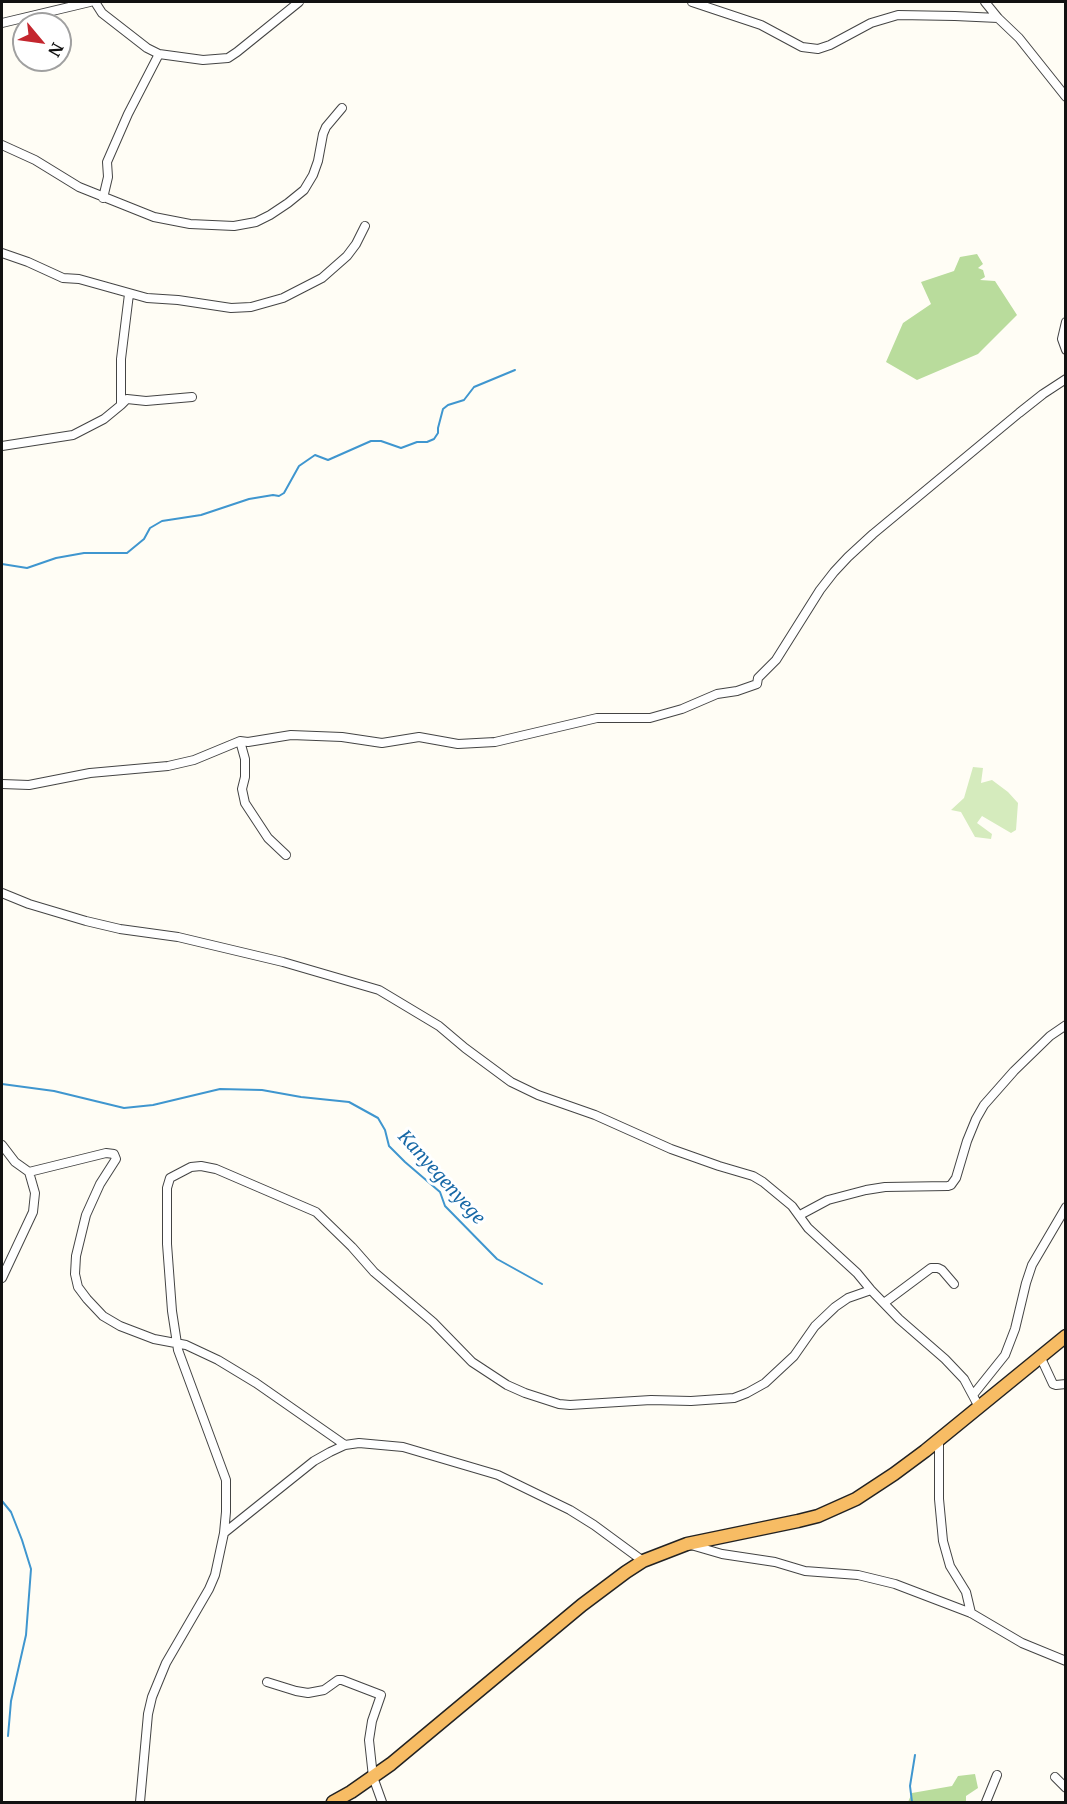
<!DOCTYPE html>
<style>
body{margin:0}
#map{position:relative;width:1067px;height:1804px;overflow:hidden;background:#fffdf5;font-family:Merriweather,serif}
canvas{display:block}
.frame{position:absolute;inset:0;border:3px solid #111;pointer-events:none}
.north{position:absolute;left:12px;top:12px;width:60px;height:60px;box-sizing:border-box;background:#fff;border:2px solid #a0a0a0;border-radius:50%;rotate:119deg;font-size:16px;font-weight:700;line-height:24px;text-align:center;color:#111}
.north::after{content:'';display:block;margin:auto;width:21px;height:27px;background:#c4262e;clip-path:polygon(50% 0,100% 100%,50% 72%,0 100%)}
</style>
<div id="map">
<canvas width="1067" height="1804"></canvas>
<div class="frame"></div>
<div class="north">N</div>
</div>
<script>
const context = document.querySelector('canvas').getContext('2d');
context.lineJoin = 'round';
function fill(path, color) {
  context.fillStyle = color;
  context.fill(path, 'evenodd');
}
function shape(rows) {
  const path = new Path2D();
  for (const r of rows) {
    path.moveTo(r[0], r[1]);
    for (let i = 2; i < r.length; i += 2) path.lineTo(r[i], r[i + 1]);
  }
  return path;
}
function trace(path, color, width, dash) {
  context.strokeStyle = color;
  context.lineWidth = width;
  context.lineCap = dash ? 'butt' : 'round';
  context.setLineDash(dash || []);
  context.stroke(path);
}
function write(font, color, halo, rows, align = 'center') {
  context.font = font + ' Merriweather,serif';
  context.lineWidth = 6;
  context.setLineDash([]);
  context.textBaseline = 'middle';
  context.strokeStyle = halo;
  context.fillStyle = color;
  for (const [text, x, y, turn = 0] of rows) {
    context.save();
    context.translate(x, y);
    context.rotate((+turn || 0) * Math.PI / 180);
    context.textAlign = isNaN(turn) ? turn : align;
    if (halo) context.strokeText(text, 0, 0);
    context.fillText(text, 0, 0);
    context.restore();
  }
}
fill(shape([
 [973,767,983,768,981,783,992,780,1008,792,1018,803,1016,830,1011,833,982,816,977,823,992,834,991,839,975,837,961,812,951,810,964,798]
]), '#d5ebbd');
fill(shape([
 [977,254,983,264,978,268,983,270,985,277,980,280,995,281,1017,315,978,354,917,380,886,362,903,323,931,304,921,282,954,271,960,257],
 [975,1774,978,1788,966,1796,966,1802,908,1802,912,1793,952,1786,958,1776]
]), '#b9dc9c');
trace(shape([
 [2,564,27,568,56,558,84,553,127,553,144,539,150,528,162,521,201,515,249,499,273,495,279,496,284,493,299,466,315,455,328,460,371,441,381,441,401,448,417,442,427,442,434,439,438,433,438,428,443,409,448,405,464,400,474,387,515,370],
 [2,1084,54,1091,124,1108,153,1105,220,1089,262,1090,301,1097,349,1102,378,1118,385,1130,389,1146,405,1162,440,1192,445,1206,497,1259,542,1284],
 [2,1501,11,1512,22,1540,31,1569,26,1635,11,1701,8,1736],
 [912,1802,910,1786,915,1755]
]), '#3f96cf', 2);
const minor = shape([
 [95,2,102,13,147,48,159,54,203,60,228,58,237,52,299,2],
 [692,2,761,25,802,47,818,49,830,45,871,23,898,15,955,16,998,18,1019,38,1066,97],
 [985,2,998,18],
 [2,23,90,2],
 [2,145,35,160,79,187,154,217,190,224,234,226,256,222,270,215,288,203,304,190,313,175,318,161,323,134,326,127,342,108],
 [103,198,108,177,107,162,128,114,159,54],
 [2,253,28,262,63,278,79,279,147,298,178,300,231,308,251,307,283,298,322,278,347,256,356,244,365,226],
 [1066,322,1062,339,1066,350],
 [121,405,127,399,146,401,192,397],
 [2,446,73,435,104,419,121,405,121,359,129,294],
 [240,741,245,759,245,777,242,789,245,803,268,838,286,855],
 [2,784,29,785,90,773,168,766,194,760,240,741,248,742,291,735,342,737,382,743,419,737,458,744,495,742,597,718,650,718,682,709,717,694,737,691,757,684,758,678,776,660,820,590,834,572,848,557,873,534,1019,413,1043,394,1066,379],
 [2,893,29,904,86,921,120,929,178,937,283,962,379,990,439,1026,465,1048,511,1082,538,1095,595,1115,671,1149,719,1166,753,1176,763,1182,792,1206,808,1228,857,1273,871,1290,899,1319,945,1359,964,1379,979,1407],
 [2,1145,15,1162,29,1172,35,1193,33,1212,2,1278],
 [29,1172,106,1153,114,1154,116,1159,100,1184,86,1215,76,1256,75,1274,78,1287,87,1299,103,1316,120,1326,154,1339,186,1345,218,1360,256,1383,345,1445],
 [800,1215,828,1200,866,1190,885,1187,948,1186,951,1185,956,1178,967,1141,976,1119,984,1105,1014,1071,1050,1036,1066,1025],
 [884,1303,931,1268,938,1268,942,1270,954,1284],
 [1040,1356,1053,1384,1056,1385,1066,1384],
 [973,1395,1005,1355,1015,1329,1026,1283,1032,1265,1066,1207],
 [939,1439,939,1499,943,1541,950,1566,966,1592,971,1613],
 [224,1533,226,1512,226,1480,178,1350,172,1311,167,1244,167,1188,170,1178,191,1167,201,1166,216,1169,316,1212,352,1247,374,1272,433,1322,472,1362,507,1385,525,1393,559,1404,570,1405,651,1400,691,1401,734,1398,747,1393,765,1383,794,1356,815,1326,835,1307,848,1298,871,1290],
 [691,1545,722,1554,775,1562,805,1571,858,1575,895,1584,971,1613,1022,1643,1066,1661],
 [267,1682,296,1691,308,1693,324,1690,338,1680,342,1680,381,1695,372,1721,369,1740,373,1777,382,1802],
 [1055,1777,1066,1788],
 [140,1802,148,1714,152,1697,166,1663,209,1589,215,1575,224,1533,314,1461,330,1452,345,1445,359,1443,403,1447,498,1475,570,1510,594,1525,643,1561],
 [986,1802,997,1775]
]);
const trunk = shape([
 [333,1802,351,1792,391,1764,582,1605,626,1572,643,1561,687,1544,798,1521,818,1516,856,1499,894,1474,925,1451,1066,1336]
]);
trace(minor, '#444', 10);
trace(trunk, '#222', 15);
trace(minor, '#fff', 8);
trace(trunk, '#f7bc64', 12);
write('italic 18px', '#1768a6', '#fff', [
 ["Kanyegenyege",441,1178,48]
]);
</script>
